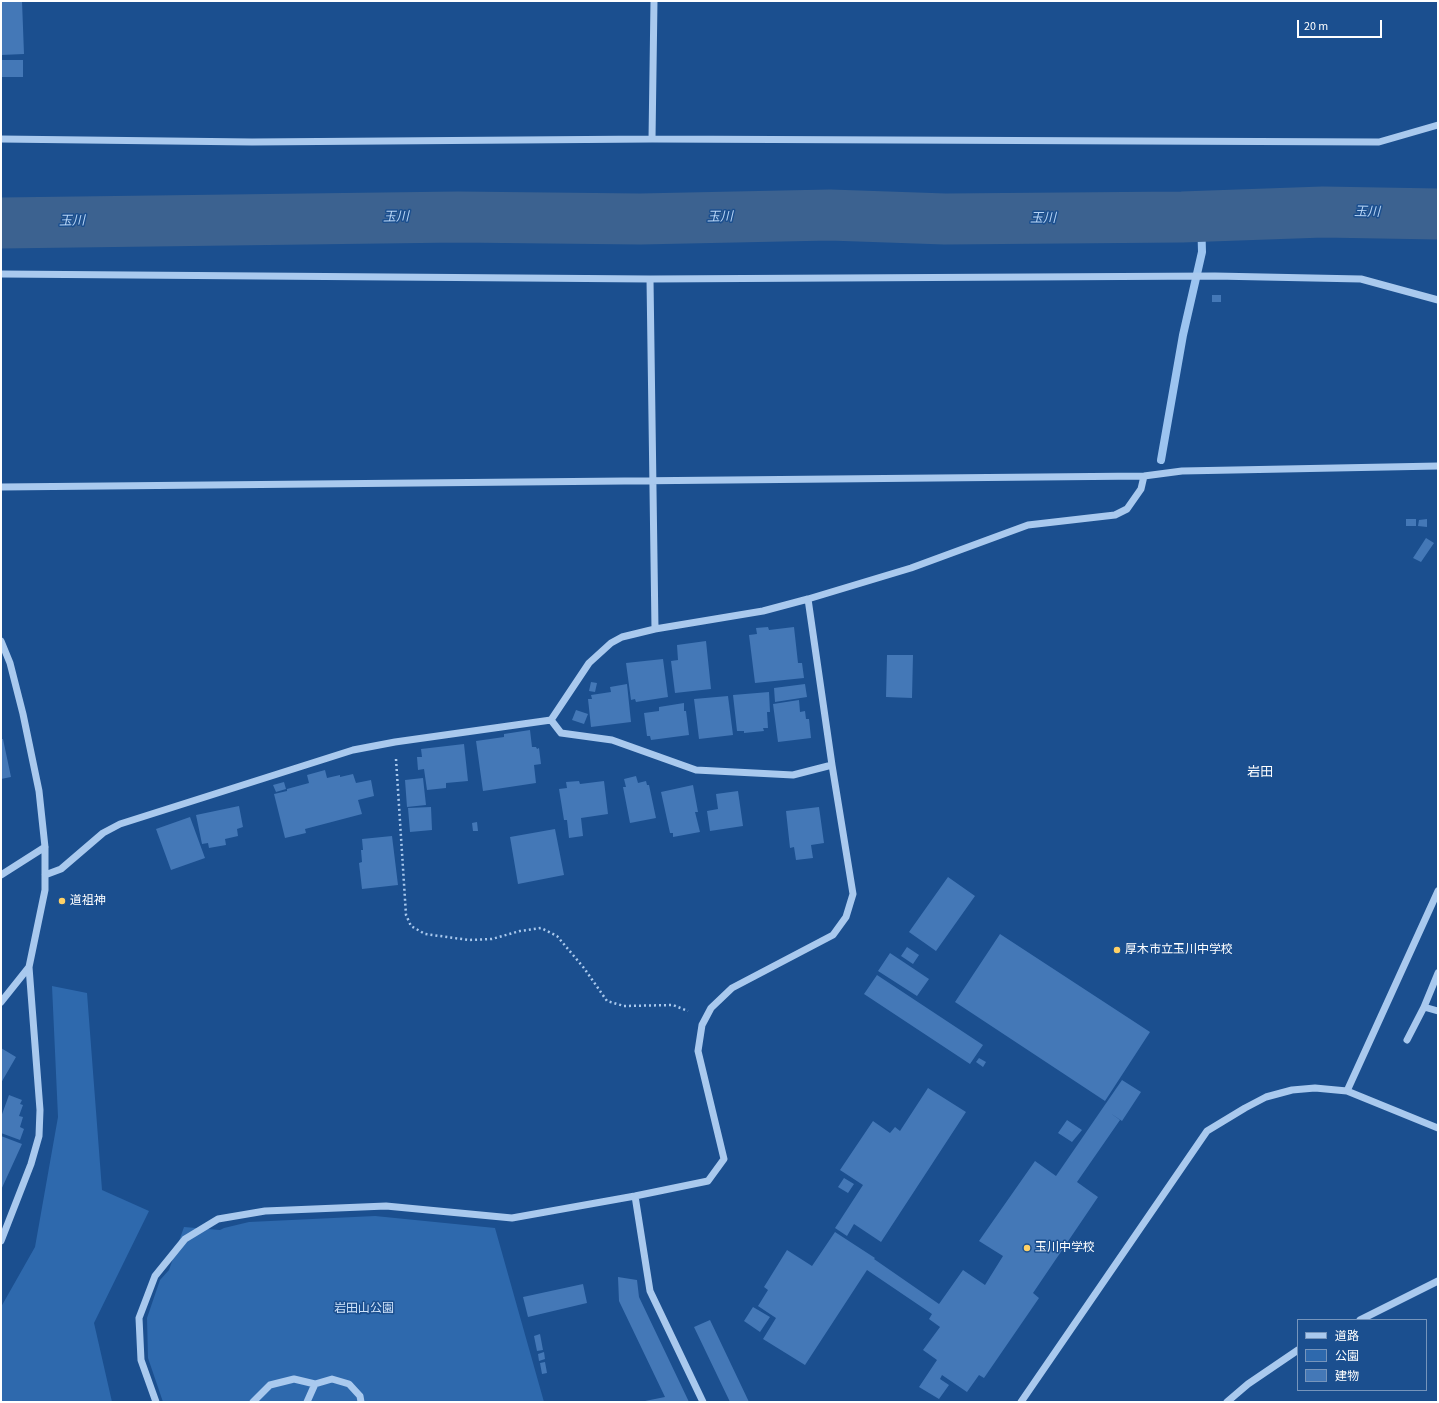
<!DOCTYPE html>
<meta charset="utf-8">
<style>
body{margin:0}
#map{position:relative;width:1439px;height:1403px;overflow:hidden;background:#1b4f8f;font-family:"Source Sans 3","Noto Sans JP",sans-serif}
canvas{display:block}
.frame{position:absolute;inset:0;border:2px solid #fff;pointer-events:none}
.legend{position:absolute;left:1297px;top:1319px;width:130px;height:72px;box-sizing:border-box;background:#1b4f8f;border:1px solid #7695bc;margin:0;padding:5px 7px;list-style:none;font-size:12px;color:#fff}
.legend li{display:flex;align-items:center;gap:8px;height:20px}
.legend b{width:20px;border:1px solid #7695bc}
.scale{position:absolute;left:1297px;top:20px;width:85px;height:18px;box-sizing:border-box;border:2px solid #fff;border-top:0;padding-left:5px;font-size:12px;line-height:14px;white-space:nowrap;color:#fff;-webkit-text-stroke:3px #1b4f8f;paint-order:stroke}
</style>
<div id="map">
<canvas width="1439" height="1403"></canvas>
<div class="frame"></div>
<ul class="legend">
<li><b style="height:5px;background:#a9c9ee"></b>道路</li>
<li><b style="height:11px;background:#2e69ad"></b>公園</li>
<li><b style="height:11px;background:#4478b7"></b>建物</li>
</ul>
<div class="scale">20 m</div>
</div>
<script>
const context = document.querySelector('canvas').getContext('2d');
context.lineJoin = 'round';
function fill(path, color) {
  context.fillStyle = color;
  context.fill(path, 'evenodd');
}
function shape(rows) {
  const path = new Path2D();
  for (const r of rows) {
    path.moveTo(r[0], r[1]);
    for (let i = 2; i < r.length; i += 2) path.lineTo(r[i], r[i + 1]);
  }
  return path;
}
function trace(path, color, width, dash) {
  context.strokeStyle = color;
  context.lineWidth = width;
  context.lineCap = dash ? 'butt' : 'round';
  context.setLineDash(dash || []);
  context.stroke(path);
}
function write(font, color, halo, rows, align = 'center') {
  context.font = font + ' "Source Sans 3","Noto Sans JP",sans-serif';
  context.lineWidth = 3;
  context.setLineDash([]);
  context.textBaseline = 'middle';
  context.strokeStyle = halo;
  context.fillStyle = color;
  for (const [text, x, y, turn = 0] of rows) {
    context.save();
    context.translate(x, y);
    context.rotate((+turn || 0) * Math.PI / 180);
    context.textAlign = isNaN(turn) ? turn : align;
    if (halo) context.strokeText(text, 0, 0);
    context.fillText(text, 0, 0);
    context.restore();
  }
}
fill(shape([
 [52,986,87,993,102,1190,149,1211,94,1323,112,1402,1,1402,1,1307,35,1247,58,1117],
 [375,1216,495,1228,544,1402,163,1402,148,1358,147,1318,160,1280,169,1270,184,1227,220,1230,224,1228,249,1222]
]), '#2e69ad');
trace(shape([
 [1161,460,1183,335,1202,252,1201,216]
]), '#9cc4f0', 8);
trace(shape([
 [1,223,458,217,640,219,830,215,945,219,1182,217,1323,212,1438,214]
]), '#3c6290', 51);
fill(shape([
 [1,1,22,1,24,54,1,55],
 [1,60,23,60,23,77,1,77],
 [1212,295,1221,295,1221,302,1212,302],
 [1406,519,1416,519,1416,526,1406,526],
 [1427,519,1427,527,1418,526,1419,520],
 [1426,538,1434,543,1421,562,1413,558],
 [768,627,769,630,794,627,798,663,802,663,804,678,755,683,749,635,757,634,756,628],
 [706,641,711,689,675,693,671,661,678,660,677,645],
 [887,655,913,655,912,698,886,697],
 [663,659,668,697,636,702,635,699,631,700,626,663],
 [591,682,597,683,595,692,589,691],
 [627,684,631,722,591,727,588,699,592,699,591,695,611,692,610,687],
 [805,684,807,697,775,702,774,688],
 [769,692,770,712,767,712,768,728,763,728,764,731,744,733,744,731,737,731,733,695],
 [728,696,733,735,699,739,694,699],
 [799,700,800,712,805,711,806,719,809,719,811,738,778,742,773,704],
 [684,703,684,711,686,711,689,735,651,740,650,736,647,736,644,713,659,711,659,707],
 [576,710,588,714,584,724,572,720],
 [530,730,532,747,536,747,537,749,539,748,541,764,534,765,536,783,483,791,476,741,504,737,504,734],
 [1,739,3,739,11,777,1,779],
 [464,744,468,781,446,783,446,788,427,790,424,769,418,770,417,757,422,757,421,749],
 [325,770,327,778,340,775,340,777,353,774,356,783,371,780,374,796,358,800,362,814,305,829,306,833,285,838,274,794,287,791,287,789,309,783,307,775],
 [636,776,638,783,646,781,647,785,649,785,656,818,630,823,623,787,626,787,624,779],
 [423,778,426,805,407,807,405,780],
 [579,781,580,784,604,781,608,814,581,818,583,836,569,838,567,820,564,820,559,789,567,788,566,782],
 [284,782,286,789,276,792,273,785],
 [693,785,698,812,695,812,700,832,673,837,673,833,670,833,661,792],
 [738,791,743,826,710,831,707,811,718,809,716,794],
 [239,806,243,827,237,829,238,836,225,839,226,845,209,848,208,843,202,844,196,815],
 [431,807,432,830,410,832,408,808],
 [819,807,824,843,811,845,813,858,796,860,794,847,790,848,786,811],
 [190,817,205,858,171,870,156,829],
 [477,822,478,831,473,831,472,823],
 [555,829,564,875,518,884,510,837],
 [392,836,398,885,362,889,359,863,362,862,361,850,363,850,362,839],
 [948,877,975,896,936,951,909,932],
 [1000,934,1150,1032,1105,1101,955,1002],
 [907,947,919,955,913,964,901,956],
 [890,953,929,979,917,996,878,971],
 [877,975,983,1045,970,1064,864,994],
 [1,1048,16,1057,1,1083],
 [979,1058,986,1062,983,1067,976,1062],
 [1122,1080,1141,1092,1122,1121,1110,1113,1120,1120,1077,1182,1098,1197,1033,1293,1039,1298,984,1378,979,1375,967,1392,942,1375,940,1379,949,1385,939,1399,919,1387,937,1360,923,1350,940,1327,929,1319,932,1314,867,1270,805,1365,763,1339,776,1318,758,1306,768,1290,764,1287,787,1250,812,1266,835,1232,875,1258,874,1259,939,1304,963,1270,985,1285,1003,1256,979,1241,1035,1161,1056,1176],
 [928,1088,966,1112,881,1242,854,1224,847,1236,835,1228,863,1185,840,1170,873,1121,890,1133,895,1127,900,1131],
 [9,1095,22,1100,20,1104,23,1105,19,1116,23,1117,20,1127,24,1129,20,1140,1,1133,1,1117],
 [1067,1120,1082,1130,1072,1142,1058,1133],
 [1,1136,22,1144,1,1190],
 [844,1178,854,1184,848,1193,838,1187],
 [618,1277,637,1280,639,1297,689,1402,640,1402,665,1397,619,1301],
 [583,1284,587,1303,528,1317,523,1297],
 [753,1307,770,1317,760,1332,744,1321],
 [710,1320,749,1402,730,1402,694,1327],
 [540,1334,543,1350,537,1351,534,1336],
 [544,1352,545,1359,539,1361,538,1354],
 [545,1362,547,1373,542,1374,540,1363]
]), '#4478b7');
trace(shape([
 [396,759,406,915,411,926,425,934,469,940,492,939,520,931,541,928,557,936,584,968,607,1001,624,1006,673,1005,688,1011]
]), '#a9c9ee', 2.5, [2, 3]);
trace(shape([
 [1,139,252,142,652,139,1379,142,1438,125],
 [652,139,654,1],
 [1,274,650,279,1215,276,1361,279,1438,300],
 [1,487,1144,476,1182,471,1438,466],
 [808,599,832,765],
 [655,629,763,611,808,599,911,568,1028,525,1115,515,1127,509,1141,489,1144,476],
 [1,641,10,663,23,714,39,791,45,847,45,890,29,967,40,1110,39,1136,31,1164,1,1241],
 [1,875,45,847],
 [45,875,61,869,103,833,120,824,353,750,395,742,551,720],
 [1,1002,29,967],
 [1424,1007,1438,973],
 [1407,1040,1424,1007,1438,1011],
 [1347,1091,1438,891],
 [635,1196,650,1291,703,1402],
 [1360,1320,1438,1281],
 [156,1402,141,1360,139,1318,155,1276,185,1239,218,1219,265,1211,386,1206,512,1218,635,1196,708,1181,724,1159,698,1051,702,1025,711,1008,732,988,833,935,846,917,853,894,832,765,793,775,696,770,612,740,561,733,551,720,589,663,611,643,622,637,655,629,650,279],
 [253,1402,270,1385,294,1379,315,1384,332,1379,349,1384,360,1396,361,1402],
 [307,1402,315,1384],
 [1021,1402,1207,1131,1245,1108,1266,1097,1292,1090,1315,1088,1347,1091,1438,1128],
 [1227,1402,1248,1384,1298,1350]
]), '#a9c9ee', 7);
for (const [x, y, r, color] of [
 [62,901,4,"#ffd166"],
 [1117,950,4,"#ffd166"],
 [1027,1248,4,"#ffd166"]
]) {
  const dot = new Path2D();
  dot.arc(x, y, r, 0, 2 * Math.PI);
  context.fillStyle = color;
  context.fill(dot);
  trace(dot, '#1b4f8f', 1.5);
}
write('12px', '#fff', '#1b4f8f', [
 ["道祖神",70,901],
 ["厚木市立玉川中学校",1125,950],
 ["玉川中学校",1035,1248]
], 'left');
write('12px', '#cfe3fa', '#1b4f8f', [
 ["岩田山公園",364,1309]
]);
write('italic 13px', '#b5d3f5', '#1b4f8f', [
 ["玉川",1367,213,1],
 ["玉川",396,218,-1],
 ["玉川",720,218,-1],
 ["玉川",1043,219],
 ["玉川",72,222,-1]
]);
write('13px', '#fff', '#1b4f8f', [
 ["岩田",1260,773]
]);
</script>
